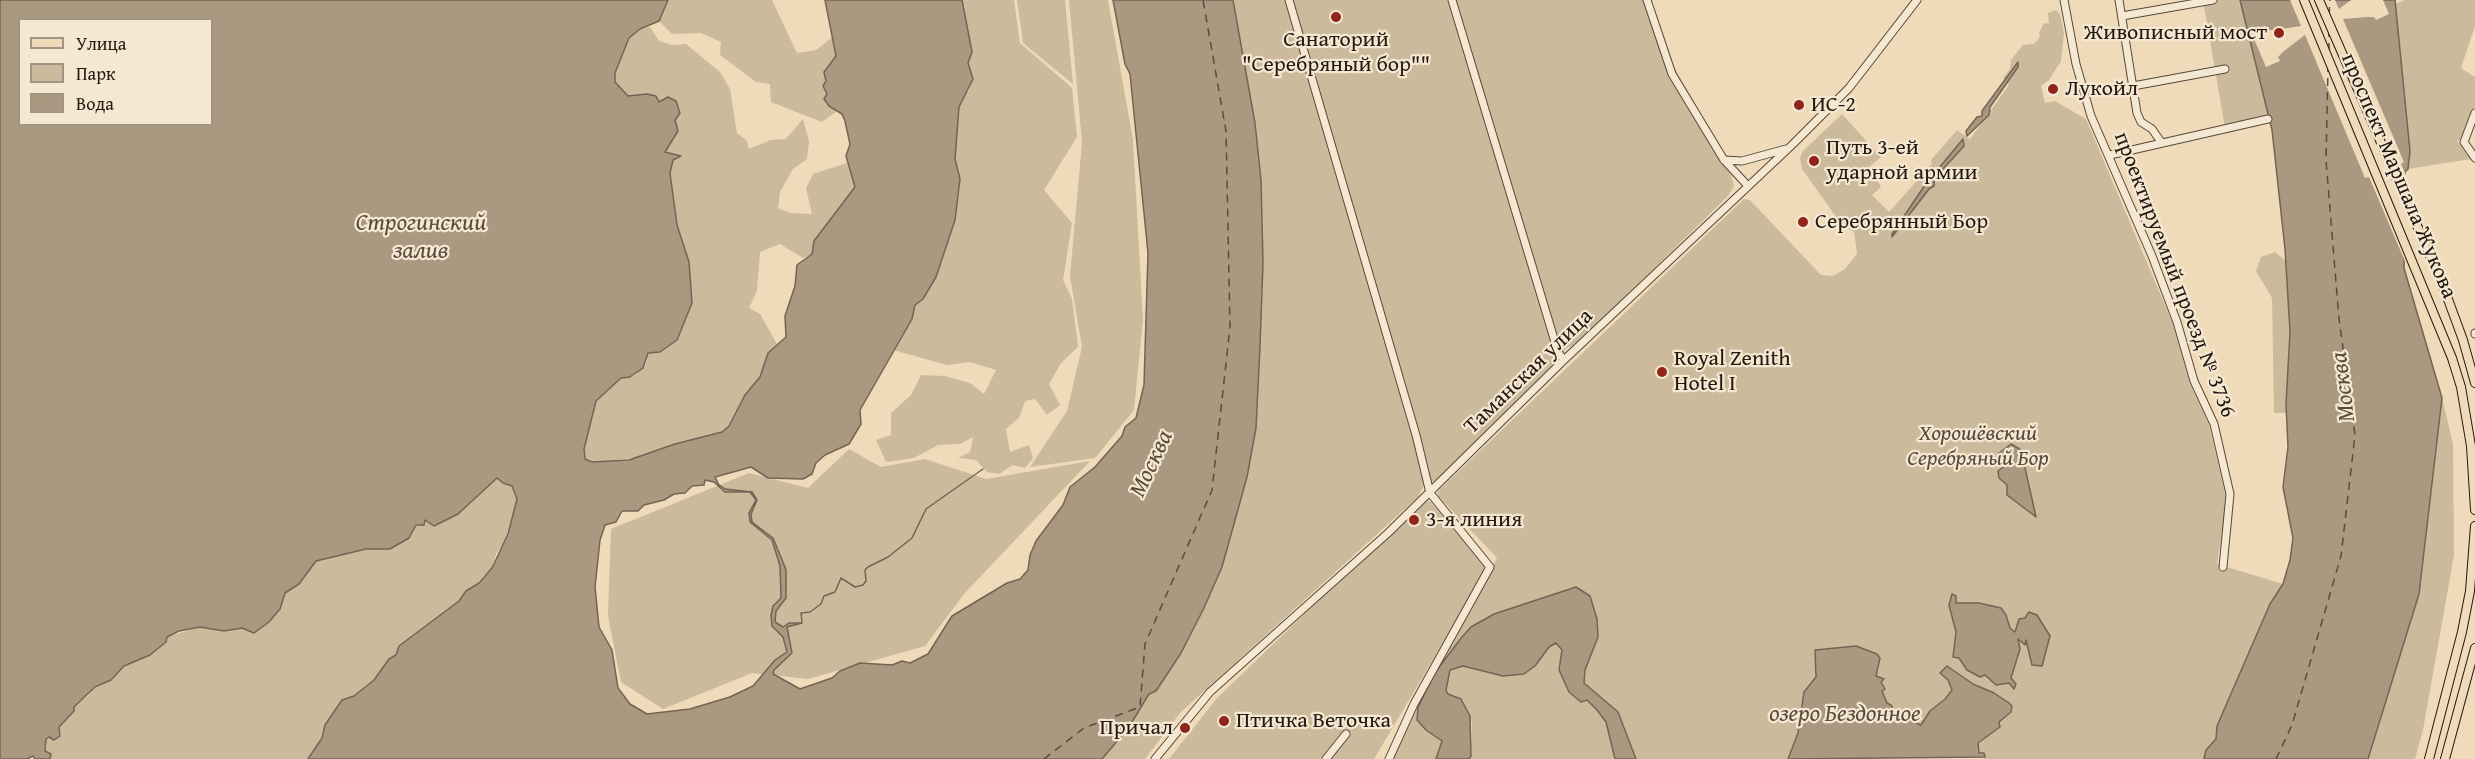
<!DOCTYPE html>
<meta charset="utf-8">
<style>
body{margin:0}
#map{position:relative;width:2475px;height:759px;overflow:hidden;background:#efdbb9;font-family:"Gentium Book Plus",serif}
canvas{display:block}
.legend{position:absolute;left:18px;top:18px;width:195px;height:108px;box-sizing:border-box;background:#f5e8d2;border:2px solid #a19484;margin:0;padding:8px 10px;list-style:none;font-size:18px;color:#241710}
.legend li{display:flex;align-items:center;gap:12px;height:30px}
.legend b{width:30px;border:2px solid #a19484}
</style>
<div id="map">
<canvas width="2475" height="759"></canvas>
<ul class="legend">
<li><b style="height:8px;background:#efdbb9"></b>Улица</li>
<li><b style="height:16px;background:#ccba9c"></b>Парк</li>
<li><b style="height:16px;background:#aa9880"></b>Вода</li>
</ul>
</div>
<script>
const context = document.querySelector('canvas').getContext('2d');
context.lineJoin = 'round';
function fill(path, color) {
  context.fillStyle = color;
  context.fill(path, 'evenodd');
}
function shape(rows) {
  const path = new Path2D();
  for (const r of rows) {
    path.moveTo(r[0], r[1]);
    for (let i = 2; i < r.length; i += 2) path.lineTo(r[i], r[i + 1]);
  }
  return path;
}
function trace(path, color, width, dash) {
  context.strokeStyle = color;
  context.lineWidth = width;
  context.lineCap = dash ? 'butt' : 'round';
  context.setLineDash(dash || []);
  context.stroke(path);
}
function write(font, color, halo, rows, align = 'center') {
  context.font = font + ' "Gentium Book Plus",serif';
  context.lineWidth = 4.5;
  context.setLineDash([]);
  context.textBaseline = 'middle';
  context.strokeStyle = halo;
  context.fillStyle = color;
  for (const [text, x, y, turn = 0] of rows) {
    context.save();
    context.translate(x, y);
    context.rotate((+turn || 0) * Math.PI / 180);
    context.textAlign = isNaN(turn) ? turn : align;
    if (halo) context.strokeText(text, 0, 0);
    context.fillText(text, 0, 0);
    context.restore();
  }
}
fill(shape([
 [668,0,772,0,797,53,816,50,833,37,836,56,824,72,826,81,823,86,827,94,825,102,838,110,822,122,771,102,770,84,756,82,720,55,721,42,701,33,672,34,659,21],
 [962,0,1014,0,1020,43,1072,88,1077,137,1044,190,1072,223,1063,280,1072,299,1078,347,1061,363,1049,384,1060,405,1047,415,1035,399,1025,401,1019,418,1006,429,1010,452,1029,445,1033,458,1025,468,1013,465,999,474,987,472,976,460,958,458,970,452,973,437,960,444,938,445,914,458,886,462,876,440,891,435,891,413,911,395,921,375,945,376,970,383,984,394,996,370,970,362,947,365,893,350,912,319,915,305,927,294,933,280,949,238,958,197,960,179,955,159,957,119,960,102,969,90,972,75,968,63,971,55],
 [1017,0,1065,0,1073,84,1023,43],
 [1069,0,1108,0,1133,140,1143,320,1134,410,1095,458,1030,467,1067,411,1082,347,1070,276,1082,142],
 [1233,0,1651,0,1673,65,1723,153,1719,157,1731,175,1734,186,1728,196,1576,345,1567,348,1554,361,1551,369,1437,481,1425,483,1418,497,1180,713,1145,759,1102,759,1129,727,1150,694,1156,691,1181,653,1203,610,1222,567,1247,477,1256,428,1263,263,1261,180,1255,123],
 [2203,0,2240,0,2269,118,2225,128],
 [2405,0,2475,0,2475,26,2461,68,2475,77,2475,106,2463,137,2457,141,2471,159,2408,169,2410,150,2395,4],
 [2056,10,2060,14,2064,33,2061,61,2049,80,2041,86,2045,103,2055,101,2086,119,2173,324,2190,384,2209,425,2225,493,2225,514,2217,564,2283,584,2270,604,2217,726,2216,739,2210,745,2204,759,1983,759,1985,757,1984,753,1979,753,1978,743,1998,729,1999,722,2011,712,2011,705,1994,693,1976,687,1951,671,1948,680,1952,690,1950,693,1930,711,1921,726,1906,719,1900,720,1887,703,1882,691,1884,689,1881,679,1876,676,1879,668,1874,653,1853,646,1832,650,1823,648,1816,677,1804,692,1798,733,1788,759,1636,759,1618,712,1584,683,1585,670,1598,637,1597,619,1576,587,1494,614,1467,631,1442,663,1418,707,1419,723,1442,741,1436,759,1392,759,1408,721,1497,558,1438,496,1438,491,1744,199,1750,200,1821,275,1833,276,1845,269,1857,254,1854,232,1842,225,1802,169,1800,158,1803,151,1842,114,1881,157,1869,167,1881,187,1872,195,1889,212,1932,164,1931,160,1957,130,1970,139,2009,85,2003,78,2010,69,2011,60,2023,45,2034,44,2040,37,2039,33,2044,23,2049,24,2048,13],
 [650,27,659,41,672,45,686,44,720,72,730,89,737,133,747,141,749,149,771,140,786,139,803,119,809,141,807,159,793,169,780,192,778,208,790,213,812,214,806,188,813,174,847,163,855,187,814,241,812,254,803,258,780,244,760,252,757,291,749,308,760,314,777,344,768,353,760,377,745,395,729,426,722,432,675,444,637,458,592,462,585,459,584,449,596,401,620,378,634,376,646,364,648,353,662,349,677,340,692,303,689,262,677,225,670,173,673,160,681,156,665,152,678,131,674,119,677,117,676,101,659,102,650,95,628,96,615,82,615,73,629,38,640,29],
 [2275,252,2286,261,2290,332,2286,413,2274,413,2272,298,2256,271,2261,257],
 [2442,398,2453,444,2454,555,2423,730,2415,759,2368,759,2419,594],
 [849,449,881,467,925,459,986,479,1090,461,964,594,925,646,808,679,752,673,663,709,621,682,608,616,611,529,749,473,808,488],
 [497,478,514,488,517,499,505,542,496,554,492,568,459,601,399,646,396,655,374,680,354,696,342,700,325,725,322,738,308,759,49,759,45,751,46,739,49,737,54,740,61,734,59,727,63,720,69,718,74,707,89,695,90,691,111,680,124,666,150,655,166,642,167,637,200,627,224,631,242,628,254,633,269,622,280,609,285,593,305,576,317,560,366,549,390,549,409,537,416,525,424,525,425,520,465,508],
 [1423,500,1431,502,1487,569,1374,759,1169,759,1217,698],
 [1556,643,1562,650,1561,660,1569,692,1581,702,1587,699,1597,710,1606,722,1615,759,1469,759,1471,753,1472,723,1461,699,1447,693,1445,685,1450,670,1463,666,1503,676,1524,674,1535,666,1549,647]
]), '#ccba9c');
const water = shape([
 [0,0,668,0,659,21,640,29,629,38,615,73,615,82,628,96,647,94,656,96,659,102,668,97,676,101,680,113,675,120,678,131,665,152,681,156,673,160,670,173,677,225,689,262,692,303,677,340,660,352,648,353,643,368,630,377,621,378,596,401,584,449,585,459,592,462,629,460,675,444,722,432,729,426,745,395,760,377,768,353,786,337,785,316,795,286,797,265,812,254,814,241,855,187,846,156,850,144,845,121,842,114,829,106,824,99,827,94,823,86,826,81,824,72,836,56,825,0,962,0,972,52,968,63,973,79,959,107,955,159,960,179,955,220,936,277,923,299,915,305,912,319,860,410,861,424,849,444,825,455,816,463,812,474,803,479,768,478,751,467,715,477,719,485,725,489,752,492,757,500,751,514,752,522,773,538,783,562,786,570,786,598,776,611,775,622,783,627,789,623,802,623,787,627,792,653,774,670,773,674,800,689,832,678,840,671,860,663,892,665,902,661,910,663,928,654,952,616,1007,583,1020,579,1028,570,1030,555,1036,541,1063,505,1070,487,1095,467,1122,436,1125,427,1136,418,1144,385,1148,253,1130,74,1125,64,1113,0,1233,0,1255,123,1261,180,1263,263,1260,346,1256,428,1247,477,1222,567,1203,610,1181,653,1156,691,1149,694,1129,727,1102,759,308,759,322,738,325,725,342,700,354,696,374,680,389,659,396,655,399,646,459,601,466,591,479,583,492,568,508,534,517,499,512,486,503,483,497,478,458,514,434,526,425,520,424,525,416,525,409,538,390,549,366,549,316,561,299,584,285,593,280,609,269,622,254,633,242,628,224,631,200,627,179,631,167,637,166,642,150,655,124,666,111,680,95,687,74,707,74,711,59,727,60,736,54,740,49,737,46,739,45,751,51,754,50,759,35,759,33,756,27,759,0,759,0,0],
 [20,20,212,20,212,124,20,124,20,20],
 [705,480,714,482,725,492,750,492,756,500,749,513,750,522,772,540,780,566,781,598,773,606,771,615,772,626,783,637,787,652,775,660,753,686,730,697,690,709,647,714,630,704,618,688,612,650,599,627,595,587,600,540,605,525,616,522,622,511,638,511,644,505,664,500,674,494,685,493,692,486,704,485,705,480],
 [2240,0,2395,0,2410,151,2408,169,2405,172,2404,268,2442,398,2419,594,2368,759,2204,759,2206,750,2216,739,2217,726,2270,604,2283,584,2290,560,2293,538,2283,487,2288,447,2286,404,2290,332,2285,249,2272,130,2240,0],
 [2018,62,2018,67,1990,107,1989,115,1967,136,1966,131,1977,117,1982,116,1982,111,2018,62],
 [1963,139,1964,146,1934,179,1934,186,1929,189,1892,237,1892,234,1925,185,1963,139],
 [2011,444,2021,450,2036,517,2007,495,2007,485,1999,478,1998,471,2006,465,1998,461,1998,454,2011,444],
 [1576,587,1590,596,1597,619,1598,637,1585,670,1584,683,1618,712,1636,759,1615,759,1606,722,1597,710,1587,700,1581,702,1569,692,1559,670,1562,650,1556,643,1549,647,1535,666,1524,674,1503,676,1463,666,1450,670,1446,690,1448,694,1461,699,1470,716,1471,756,1469,759,1436,759,1442,741,1426,730,1417,720,1418,707,1436,671,1462,637,1471,627,1494,614,1576,587],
 [1952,594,1956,596,1956,603,1979,603,2001,608,2006,615,2010,628,2015,632,2019,619,2025,618,2029,612,2037,615,2050,636,2042,666,2032,665,2026,640,2025,645,2018,639,2020,649,2011,678,2016,684,2014,689,2009,683,1996,685,1985,675,1980,677,1967,670,1959,658,1953,657,1956,632,1949,605,1952,594],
 [1856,646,1877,654,1880,658,1876,676,1884,679,1881,682,1885,689,1882,691,1887,703,1891,705,1900,720,1906,719,1921,725,1930,711,1945,699,1952,690,1948,680,1940,673,1947,666,1973,684,1994,693,2009,703,2012,706,2011,712,1999,722,2000,727,1978,743,1979,753,1984,753,1985,757,1788,759,1798,733,1804,692,1816,677,1815,650,1856,646]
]);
fill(water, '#aa9880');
trace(water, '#746453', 1.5);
fill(shape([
 [2290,0,2335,0,2339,9,2351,0,2383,0,2389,14,2376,20,2374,17,2366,17,2343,19,2404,162,2401,164,2408,180,2407,266,2369,177,2365,178,2305,35,2284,51,2278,57,2280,61,2266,67,2251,32,2265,26,2267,30,2275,30,2301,26]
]), '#efdbb9');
trace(shape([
 [802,622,801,613,810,612,821,604,824,596,835,592,841,578,855,587,863,585,866,581,865,570,868,567,888,557,912,538,926,509,983,469]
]), '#746453', 1.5);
trace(shape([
 [2329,15,2330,0],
 [2329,51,2329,32],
 [1044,759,1084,728,1140,707,1145,644,1212,490,1230,327,1226,131,1203,0],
 [2276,759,2292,725,2341,556,2355,435,2339,319,2326,160,2328,68]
]), '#5a4b3d', 1.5, [8, 6]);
const minor = shape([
 [1289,0,1416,435,1430,493,1490,567,1414,704,1389,759],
 [1452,0,1558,352,1564,360],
 [1647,0,1672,74,1724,160,1748,186],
 [2064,0,2076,64,2091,116,2152,256,2177,322,2194,381,2214,424,2230,494,2223,567],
 [2119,0,2137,113,2141,122,2152,129,2161,142],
 [2122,16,2213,0],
 [2133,86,2225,69],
 [2475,113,2464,142,2475,158],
 [2110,155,2268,119],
 [1724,160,1742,161,1786,149],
 [2475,333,2475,334],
 [1155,759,1210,692,1388,533,1564,360,1793,144,1849,88,1917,0],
 [1326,759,1346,734]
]);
const major = shape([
 [2304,0,2452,358,2461,387,2471,446,2475,510],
 [2319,0,2442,283,2463,340,2475,383],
 [2429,759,2462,632,2470,591,2475,526],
 [2445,759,2475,648]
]);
trace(minor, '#57483a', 9);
trace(major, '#241710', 10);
trace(minor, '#f5e8d2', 7);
trace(major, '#efdbb9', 8);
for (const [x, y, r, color] of [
 [1336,17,6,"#8f2418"],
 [2279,33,6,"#8f2418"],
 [2053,89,6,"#8f2418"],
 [1799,105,6,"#8f2418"],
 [1814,161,6,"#8f2418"],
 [1803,222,6,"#8f2418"],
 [1662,372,6,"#8f2418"],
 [1414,520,6,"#8f2418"],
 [1224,721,6,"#8f2418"],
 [1185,728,6,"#8f2418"]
]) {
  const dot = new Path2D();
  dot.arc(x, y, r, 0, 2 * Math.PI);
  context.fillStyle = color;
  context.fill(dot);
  trace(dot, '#f5e8d2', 2);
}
write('22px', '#241710', '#f5e8d2', [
 ["Живописный мост",2267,33,"right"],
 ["Санаторий",1336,40,"center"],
 ["\"Серебряный бор\"\"",1336,65,"center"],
 ["Лукойл",2065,89],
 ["ИС-2",1811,105],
 ["Путь 3-ей",1826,148],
 ["ударной армии",1826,173],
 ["Серебрянный Бор",1815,222],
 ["Royal Zenith",1674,359],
 ["Hotel I",1674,384],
 ["3-я линия",1426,520],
 ["Птичка Веточка",1236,721],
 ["Причал",1173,728,"right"]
], 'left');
write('22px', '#241710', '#f5e8d2', [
 ["проспект Маршала Жукова",2398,176,67],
 ["проектируемый проезд № 3736",2174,275,69],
 ["Таманская улица",1529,372,-44]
]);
write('italic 22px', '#56483a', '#f5e8d2', [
 ["Хорошёвский",1978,434],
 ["Серебряный Бор",1978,459]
]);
write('italic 24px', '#5a4b3d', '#f5e8d2', [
 ["Строгинский",421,224],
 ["залив",421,252],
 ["Москва",2344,387,-97],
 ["Москва",1152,464,-65],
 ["озеро Бездонное",1845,715]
]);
</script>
